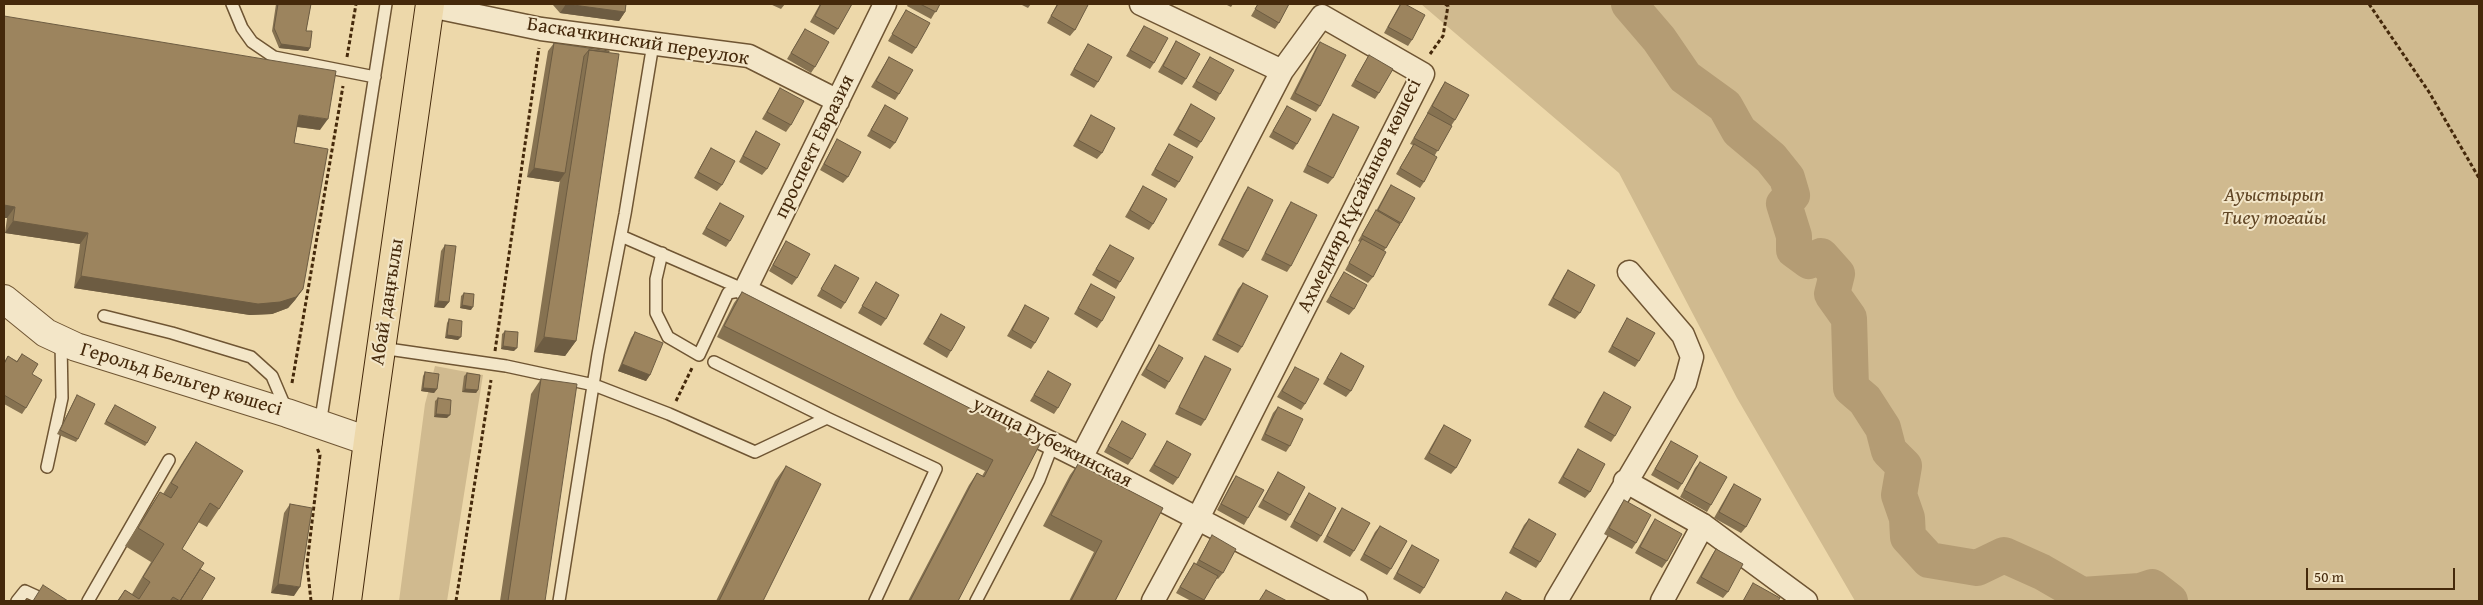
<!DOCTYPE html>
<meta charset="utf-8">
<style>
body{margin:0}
#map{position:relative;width:2483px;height:605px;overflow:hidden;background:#edd8aa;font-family:"Gentium Book Plus",serif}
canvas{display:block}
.frame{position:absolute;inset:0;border:5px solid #45290b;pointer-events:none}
.scale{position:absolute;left:2306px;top:568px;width:149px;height:22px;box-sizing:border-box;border:2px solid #45290b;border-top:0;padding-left:6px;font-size:15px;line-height:18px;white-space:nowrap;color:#45290b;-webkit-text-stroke:4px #f3e6c8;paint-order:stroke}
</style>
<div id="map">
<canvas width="2483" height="605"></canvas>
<div class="frame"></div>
<div class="scale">50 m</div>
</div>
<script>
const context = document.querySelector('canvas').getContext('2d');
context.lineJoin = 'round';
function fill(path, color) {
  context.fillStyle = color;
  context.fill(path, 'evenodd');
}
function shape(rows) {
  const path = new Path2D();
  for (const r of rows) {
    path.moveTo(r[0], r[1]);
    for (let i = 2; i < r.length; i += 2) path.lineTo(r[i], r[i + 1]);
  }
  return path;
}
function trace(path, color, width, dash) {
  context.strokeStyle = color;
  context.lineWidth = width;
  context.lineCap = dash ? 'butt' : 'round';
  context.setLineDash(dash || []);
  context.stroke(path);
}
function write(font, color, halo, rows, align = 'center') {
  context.font = font + ' "Gentium Book Plus",serif';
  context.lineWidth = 4;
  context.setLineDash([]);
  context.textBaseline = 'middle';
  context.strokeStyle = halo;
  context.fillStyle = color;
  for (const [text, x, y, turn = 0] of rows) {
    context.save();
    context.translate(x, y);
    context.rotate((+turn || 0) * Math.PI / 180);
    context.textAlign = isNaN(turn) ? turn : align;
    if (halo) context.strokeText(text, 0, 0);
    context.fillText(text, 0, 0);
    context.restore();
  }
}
fill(shape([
 [1421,4,2479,4,2479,601,1855,601,1737,398,1619,173],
 [435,366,483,375,447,601,399,601,425,404]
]), '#d0ba8f');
trace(shape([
 [1629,4,1659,39,1685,77,1725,106,1739,131,1771,158,1787,178,1792,195,1784,204,1794,236,1794,250,1809,261,1821,256,1837,274,1832,294,1849,318,1851,388,1865,400,1883,428,1889,451,1904,466,1899,495,1907,518,1908,537,1929,560,1977,568,2004,555,2042,572,2082,595,2140,591,2152,587,2170,601]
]), '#b49c74', 36);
const service = shape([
 [232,4,242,28,252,42,274,57,375,77],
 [621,236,745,290],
 [662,253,656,279,656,313,668,337,699,355,728,293,745,290],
 [104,316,172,333,251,357,272,376,286,409],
 [381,348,506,366,594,385,669,414,755,452,827,418,936,469,875,601],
 [714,362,827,418],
 [320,425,386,4],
 [47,467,62,398,61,341],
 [17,601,25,591,47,601],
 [88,601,169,460],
 [559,601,598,354,625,214,653,44],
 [976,601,1039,480,1053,444]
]);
const minor = shape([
 [885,4,745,290,1081,458,1356,601],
 [1141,4,1282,71],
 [430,6,541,29,749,56,838,101],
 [1081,458,1282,71,1322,16,1423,74,1198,518,1153,601],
 [1625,481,1703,525,1806,601],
 [1556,601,1685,383,1692,357,1683,335,1629,272],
 [1662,601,1703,525]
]);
const tertiary = shape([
 [4,299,46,333,76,347,287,413,368,441]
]);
const primary = shape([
 [347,601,368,441,430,4]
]);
trace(service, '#6f5533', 14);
trace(minor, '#6f5533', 25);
trace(tertiary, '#6f5533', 30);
trace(primary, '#45290b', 30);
trace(shape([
 [2369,4,2429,92,2479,178],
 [1430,54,1443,36,1448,6,1445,4],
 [347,57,356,4],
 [495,351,539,48],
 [292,383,343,86],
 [676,401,692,368],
 [311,601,307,564,320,455,317,448],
 [456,601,491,380]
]), '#45290b', 3, [4, 2.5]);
trace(service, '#f3e6c8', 11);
trace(minor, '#f3e6c8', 22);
trace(tertiary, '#f3e6c8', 28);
trace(primary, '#edd8aa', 28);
fill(shape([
 [276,4,311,4,306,31,310,48,308,51,279,48,272,31],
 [553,4,626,4,625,12,619,21,560,13,553,5],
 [770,4,785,4,781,9],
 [820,4,851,4,838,29,834,35,810,22],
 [908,4,940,4,931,19,907,6],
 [1020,4,1031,4,1028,8],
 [1057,4,1086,4,1075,30,1070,36,1047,23],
 [1225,4,1233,4,1231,7],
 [1258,4,1289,4,1279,23,1275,29,1251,16],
 [1400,4,1412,40,1408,46,1384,33],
 [906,10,916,48,912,54,888,41],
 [4,16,320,130,297,127,294,143,303,289,295,300,288,308,272,314,250,315,74,288,80,244,5,233,7,218,4,218],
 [1144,26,1154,63,1150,69,1126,56],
 [805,29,815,67,811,73,787,59],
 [1176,41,1186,79,1182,85,1158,72],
 [1320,42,1320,106,1316,112,1290,99,1316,48],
 [554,43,609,52,576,341,565,356,534,352,560,180,559,182,527,177,548,51],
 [1088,44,1098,82,1094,88,1070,75],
 [1369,55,1379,93,1375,99,1351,86],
 [889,57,899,94,895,100,871,87],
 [1210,57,1220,94,1216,101,1192,87],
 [1445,82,1455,120,1451,126,1435,155,1424,182,1420,188,1396,174,1413,145,1410,144,1428,113,1427,113,1441,88],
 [780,88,791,125,786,132,762,119],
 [1191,104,1201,142,1197,148,1173,135],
 [885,105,895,143,890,149,867,136],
 [1287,106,1297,144,1293,150,1269,137],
 [1333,114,1333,178,1328,184,1303,172,1329,120],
 [1091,115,1102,153,1097,159,1073,146],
 [756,131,767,169,762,175,739,162,752,137],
 [837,139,848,177,843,183,820,170],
 [1169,144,1179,182,1175,188,1151,175],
 [711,148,722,185,717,191,694,178],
 [1391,185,1401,223,1384,251,1373,277,1368,283,1345,270,1360,242,1358,241,1372,217,1376,211,1387,191],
 [1143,186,1153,224,1149,230,1125,217],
 [1248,187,1248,251,1243,258,1218,245,1244,193],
 [1291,202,1291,266,1287,272,1261,260,1287,208],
 [720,203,730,241,726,247,702,234],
 [786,241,797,278,792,285,769,271],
 [445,245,449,302,444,308,434,307,441,251],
 [1110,245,1120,282,1116,289,1092,275],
 [835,265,845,303,841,309,817,296],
 [1568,270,1580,313,1575,319,1548,305,1564,276],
 [1344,272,1354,309,1349,315,1326,302],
 [876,282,886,319,881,326,858,313],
 [1243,283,1242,347,1238,353,1212,340,1238,289],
 [1091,284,1102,321,1097,328,1074,314],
 [742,292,1040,444,958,601,908,601,969,485,977,473,982,476,985,471,717,337,734,303],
 [464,293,471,310,460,308,461,296],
 [1025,305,1035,343,1031,349,1007,336],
 [941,314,951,351,947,358,923,344],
 [1627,318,1639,361,1635,367,1608,352],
 [449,319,458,340,445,338,447,323],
 [505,331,514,351,501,349,502,334],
 [635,332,650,375,646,381,618,371,631,338],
 [1159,345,1169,382,1165,389,1141,375],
 [1341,353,1351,391,1346,397,1323,384],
 [22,354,32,374,26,408,22,414,4,404,4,362,8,356,17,361],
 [1205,356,1205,420,1201,426,1175,414,1201,362],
 [1295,367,1305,404,1301,410,1277,397],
 [1048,371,1058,408,1054,414,1030,401],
 [425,372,437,389,434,393,421,391,423,376],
 [467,373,478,390,476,393,462,392,464,376],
 [541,379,545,601,500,601,531,394],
 [1604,392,1615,436,1611,442,1584,427,1599,399],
 [77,395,78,439,76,442,57,434],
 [438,398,447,418,434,417,435,401],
 [1278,407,1290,446,1286,452,1261,440,1273,413],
 [113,408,147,443,145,446,104,424],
 [1122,421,1132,459,1128,465,1104,452],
 [1444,425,1456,468,1451,474,1424,459,1440,431],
 [1167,441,1178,478,1173,485,1149,471],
 [1671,441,1682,484,1678,490,1651,475],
 [196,442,219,509,207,527,198,522,182,549,200,569,201,601,117,601,125,590,132,594,151,562,125,546,148,510,160,492,163,494,184,460],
 [1578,449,1590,492,1585,498,1558,483,1574,455],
 [1700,462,1711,505,1707,512,1680,497,1695,468],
 [1078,464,1163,508,1115,601,1069,601,1094,552,1043,526,1070,475],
 [786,466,763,601,716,601,775,481],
 [1278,472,1290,515,1286,521,1258,507],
 [1236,476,1248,518,1244,525,1217,510,1232,482],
 [1734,484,1746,527,1741,533,1714,518,1730,490],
 [1309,493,1321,536,1317,542,1290,527,1305,499],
 [1624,500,1636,543,1632,549,1604,534,1620,506],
 [290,504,294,596,271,593,284,513],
 [1342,508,1354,551,1350,557,1323,542,1338,514],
 [1529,519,1540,562,1536,568,1509,553,1524,525],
 [1655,519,1667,561,1662,568,1635,553,1651,525],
 [1380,526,1391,569,1387,575,1360,560,1375,532],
 [1212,535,1223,573,1218,579,1216,578,1203,601,1191,601,1176,593,1190,569,1194,563,1196,564],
 [1412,545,1424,588,1420,594,1393,579,1408,551],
 [1716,549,1728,592,1723,598,1696,583,1712,555]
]), '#867251');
fill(shape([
 [566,4,625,12,619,21,560,13],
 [281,44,310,48,308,51,279,48],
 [299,115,328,119,320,130,292,126],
 [534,168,565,173,559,182,527,177],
 [4,205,15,207,7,218,4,218],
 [13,221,88,233,80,244,5,233],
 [81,276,303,289,295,300,288,308,272,314,250,315,74,288],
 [438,301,449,302,444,308,434,307],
 [462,305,473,307,471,310,460,308],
 [447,335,461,337,458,340,445,338],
 [544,337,576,341,565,356,534,352],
 [503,346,517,348,514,351,501,349],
 [622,364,650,375,646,381,618,371],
 [423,388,437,389,434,393,421,391],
 [465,389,478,390,476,393,462,392],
 [436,414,450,415,447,418,434,417],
 [278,584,300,587,294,596,271,593]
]), '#6d5c42');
const building = shape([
 [278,4,311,4,306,31,312,31,310,48,281,44,274,28,278,4],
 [566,4,626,4,625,12,566,4],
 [821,4,852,4,838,29,815,16,821,4],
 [920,4,940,4,936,12,920,4],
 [1058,4,1086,4,1088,5,1075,30,1051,16,1058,4],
 [1258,4,1289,4,1279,23,1255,9,1258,4],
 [1401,4,1405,4,1425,15,1412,40,1388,27,1401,4],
 [906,10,930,23,916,48,892,34,906,10],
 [4,16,336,71,328,119,299,115,294,143,328,149,303,289,296,297,280,302,258,304,81,276,88,233,13,221,15,207,4,205,4,16],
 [1144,26,1168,38,1154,63,1130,50,1144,26],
 [805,29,829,42,815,67,791,53,805,29],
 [1176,41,1200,54,1186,79,1163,66,1176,41],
 [1320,42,1346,55,1320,106,1295,93,1320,42],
 [554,43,609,51,609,52,589,50,584,56,565,173,534,168,554,43],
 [1088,44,1112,57,1098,82,1074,69,1088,44],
 [589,50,619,54,576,341,544,337,589,50],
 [1369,55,1393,69,1379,93,1355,80,1369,55],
 [889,57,913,70,899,94,876,81,889,57],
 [1210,57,1234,70,1220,94,1196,81,1210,57],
 [1445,82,1469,95,1455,120,1432,106,1445,82],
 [780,88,804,101,791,125,767,112,780,88],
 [1191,104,1215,118,1201,142,1178,129,1191,104],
 [885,105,908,118,895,143,871,130,885,105],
 [1287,106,1311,119,1297,144,1273,131,1287,106],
 [1428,113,1452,126,1438,151,1414,138,1428,113],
 [1333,114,1359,127,1333,178,1307,165,1333,114],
 [1091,115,1115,128,1102,153,1078,140,1091,115],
 [756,131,780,144,767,169,743,156,756,131],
 [837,139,861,152,848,177,824,164,837,139],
 [1169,144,1193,157,1179,182,1155,169,1169,144],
 [1414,144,1437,157,1424,182,1400,168,1414,144],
 [711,148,735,161,722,185,698,172,711,148],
 [1391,185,1415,198,1401,223,1378,210,1391,185],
 [1143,186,1167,199,1153,224,1130,210,1143,186],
 [1248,187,1273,200,1248,251,1222,239,1248,187],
 [1291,202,1317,215,1291,266,1265,253,1291,202],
 [720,203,744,216,730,241,706,228,720,203],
 [1376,210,1400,224,1386,248,1362,235,1376,210],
 [1362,239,1386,252,1373,277,1349,263,1362,239],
 [786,241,810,254,797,278,773,265,786,241],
 [445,245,456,246,449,302,438,301,445,245],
 [1110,245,1134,258,1120,282,1096,269,1110,245],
 [835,265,859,278,845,303,821,289,835,265],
 [1568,270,1595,285,1580,313,1553,298,1568,270],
 [1344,272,1367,285,1354,309,1330,296,1344,272],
 [876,282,899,295,886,319,862,306,876,282],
 [1243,283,1268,296,1242,347,1217,334,1243,283],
 [1091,284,1115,297,1102,321,1078,308,1091,284],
 [742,292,1040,444,958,601,910,601,977,473,984,477,993,460,724,326,742,292],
 [464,293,474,294,473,307,462,305,464,293],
 [1025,305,1049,318,1035,343,1012,330,1025,305],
 [941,314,965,327,951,351,928,338,941,314],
 [1627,318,1655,333,1639,361,1612,346,1627,318],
 [449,319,462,321,461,337,447,335,449,319],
 [505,331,518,332,517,348,503,346,505,331],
 [635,332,663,343,650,375,622,364,635,332],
 [1159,345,1183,358,1169,382,1146,369,1159,345],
 [1341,353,1364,366,1351,391,1327,378,1341,353],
 [22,354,38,364,32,374,42,380,26,408,4,395,4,364,8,356,17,362,22,354],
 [1205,356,1231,369,1205,420,1179,407,1205,356],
 [1295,367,1319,379,1305,404,1282,391,1295,367],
 [1048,371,1071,384,1058,408,1034,395,1048,371],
 [425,372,439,374,437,389,423,388,425,372],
 [467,373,480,375,478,390,465,389,467,373],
 [541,379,577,384,545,601,508,601,541,379],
 [1604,392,1631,407,1615,436,1588,421,1604,392],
 [77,395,95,404,78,439,60,430,77,395],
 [438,398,451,400,450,415,436,414,438,398],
 [115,405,156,427,147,443,106,421,115,405],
 [1278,407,1303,419,1290,446,1265,434,1278,407],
 [1122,421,1146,434,1132,459,1108,446,1122,421],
 [1444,425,1471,440,1456,468,1429,453,1444,425],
 [1167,441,1191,454,1178,478,1154,465,1167,441],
 [1671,441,1698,456,1682,484,1655,469,1671,441],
 [196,442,243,471,219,509,210,503,182,549,204,563,180,601,173,597,170,601,118,601,125,590,139,599,150,582,143,577,164,544,138,528,160,492,171,498,178,487,171,483,196,442],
 [1578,449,1605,464,1590,492,1563,477,1578,449],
 [1700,462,1727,477,1711,505,1684,490,1700,462],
 [1078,464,1163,508,1115,601,1071,601,1102,541,1051,515,1078,464],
 [786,466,821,484,763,601,719,601,786,466],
 [1278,472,1305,487,1290,515,1263,500,1278,472],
 [1236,476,1264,490,1248,518,1221,504,1236,476],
 [1734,484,1761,499,1746,527,1719,512,1734,484],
 [1309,493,1336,508,1321,536,1294,521,1309,493],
 [1624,500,1651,515,1636,543,1609,528,1624,500],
 [290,504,312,508,300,587,278,584,290,504],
 [1342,508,1370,523,1354,551,1327,536,1342,508],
 [1529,519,1556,534,1540,562,1513,547,1529,519],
 [1655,519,1682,534,1667,561,1640,547,1655,519],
 [1380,526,1407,541,1391,569,1364,554,1380,526],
 [1212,535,1236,549,1223,573,1199,560,1212,535],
 [1412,545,1439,560,1424,588,1397,573,1412,545],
 [1716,549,1743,564,1728,592,1701,577,1716,549],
 [1194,563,1218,576,1204,600,1180,587,1194,563],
 [200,569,215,578,201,601,180,601,200,569],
 [1753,583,1780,598,1778,601,1743,601,1753,583],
 [43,585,68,601,33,601,43,585],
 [1266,590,1287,601,1259,601,1266,590],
 [1506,592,1523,601,1501,601,1506,592]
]);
fill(building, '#9c845e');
trace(building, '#6d5c42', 1);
write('20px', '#45290b', '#f3e6c8', [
 ["Баскачкинский переулок",638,42,9],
 ["проспект Евразия",815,147,-64],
 ["Ахмедияр Құсайынов көшесі",1360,196,-64],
 ["Абай даңғылы",388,302,-81],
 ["Герольд Бельгер көшесі",181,380,17],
 ["улица Рубежинская",1052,443,27]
]);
write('italic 20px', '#614625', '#f3e6c8', [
 ["Ауыстырып",2274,196],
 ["Тиеу тоғайы",2274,219]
]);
</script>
